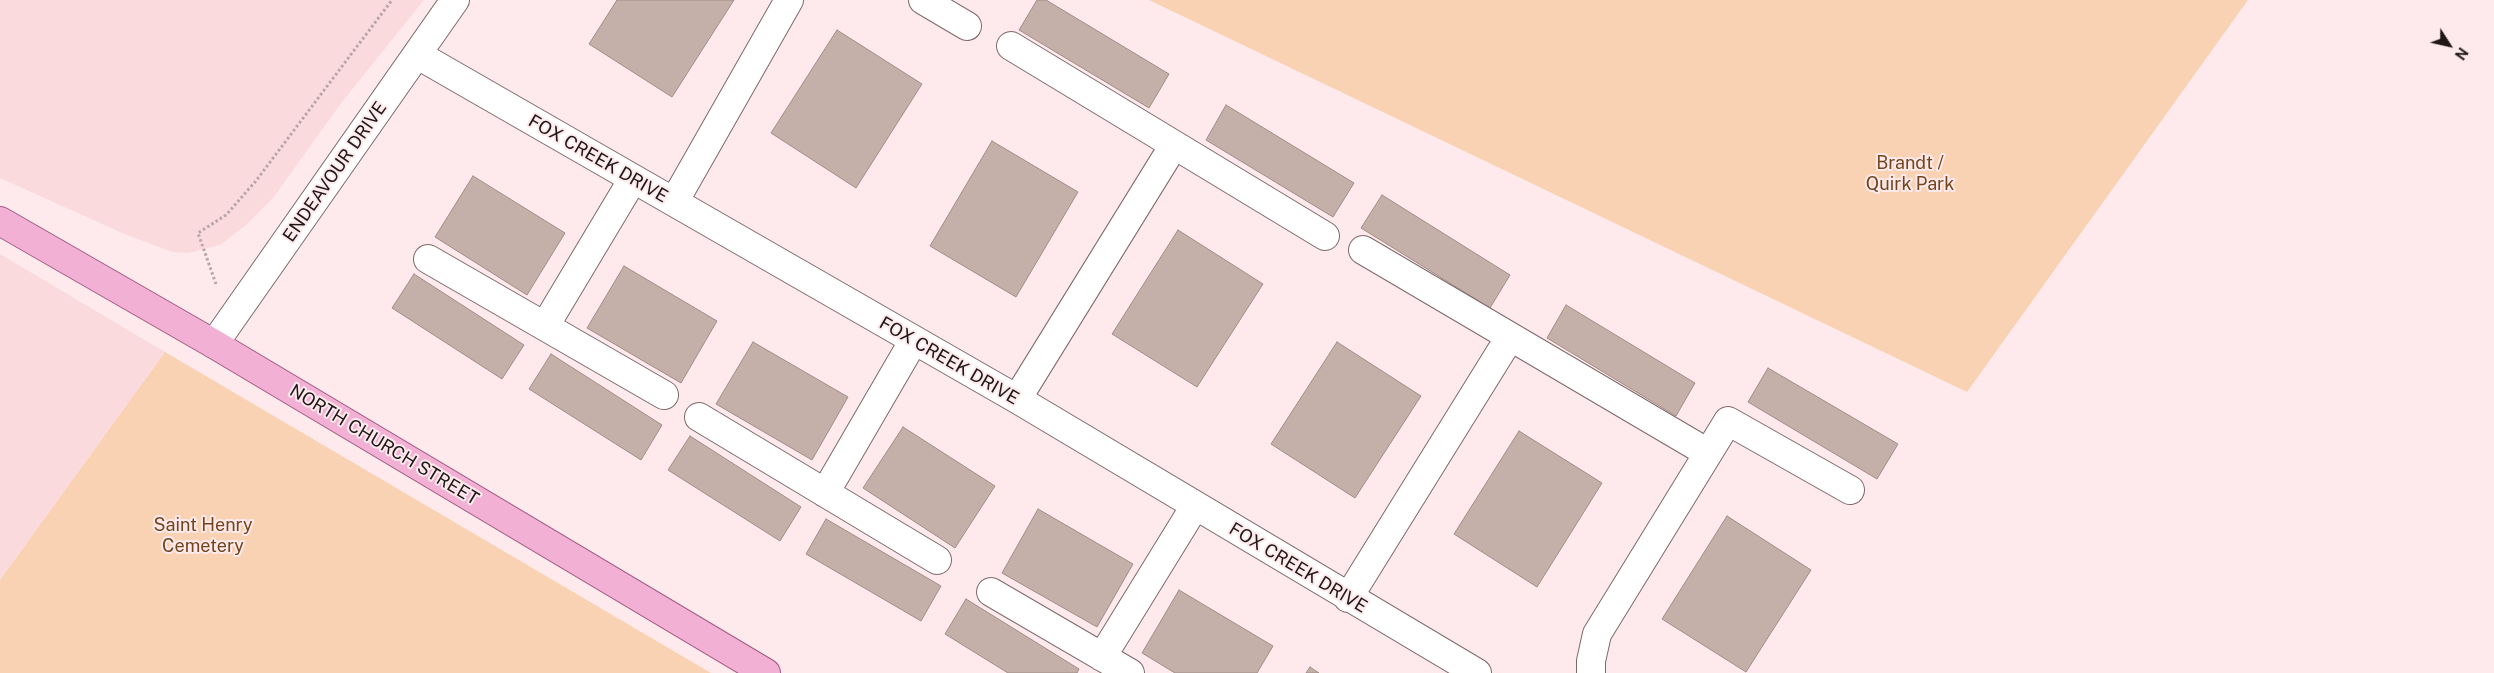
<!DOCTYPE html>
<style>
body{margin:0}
#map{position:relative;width:2494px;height:673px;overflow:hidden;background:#feeaec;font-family:"Public Sans",sans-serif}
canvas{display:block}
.north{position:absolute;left:2424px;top:20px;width:50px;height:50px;-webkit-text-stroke:4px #feeaec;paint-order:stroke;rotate:125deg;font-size:14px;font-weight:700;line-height:20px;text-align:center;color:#1f1718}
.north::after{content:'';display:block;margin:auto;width:18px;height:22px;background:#1f1718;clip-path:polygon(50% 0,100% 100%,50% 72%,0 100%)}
</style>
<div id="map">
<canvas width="2494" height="673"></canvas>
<div class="north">N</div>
</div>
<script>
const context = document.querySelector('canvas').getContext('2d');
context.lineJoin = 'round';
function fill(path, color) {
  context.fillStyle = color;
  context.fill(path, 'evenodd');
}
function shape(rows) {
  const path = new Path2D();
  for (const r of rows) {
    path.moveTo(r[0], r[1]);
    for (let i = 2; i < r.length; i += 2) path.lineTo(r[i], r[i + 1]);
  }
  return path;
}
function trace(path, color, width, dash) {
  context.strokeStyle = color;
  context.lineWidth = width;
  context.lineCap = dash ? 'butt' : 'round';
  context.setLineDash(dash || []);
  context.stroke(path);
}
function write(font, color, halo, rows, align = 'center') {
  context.font = font + ' "Public Sans",sans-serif';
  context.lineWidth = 4;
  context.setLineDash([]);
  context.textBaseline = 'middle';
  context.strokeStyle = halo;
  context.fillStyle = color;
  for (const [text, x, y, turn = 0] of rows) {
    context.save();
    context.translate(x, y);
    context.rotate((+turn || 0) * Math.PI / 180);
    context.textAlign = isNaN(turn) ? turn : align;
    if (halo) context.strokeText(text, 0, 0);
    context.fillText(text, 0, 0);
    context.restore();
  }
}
fill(shape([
 [0,0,424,0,342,102,273,198,246,225,220,245,188,253,172,252,122,233,0,178],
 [0,254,165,352,0,580]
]), '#fbdadd');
fill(shape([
 [1149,0,2248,0,1967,392],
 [165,352,711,673,0,673,0,580]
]), '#f9d2b4');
const building = shape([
 [617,0,734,0,672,97,589,44,617,0],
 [1037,0,1046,0,1169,74,1149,108,1019,30,1037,0],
 [837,30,922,84,856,188,771,133,837,30],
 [1226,105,1354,183,1333,217,1206,140,1226,105],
 [992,141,1078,192,1016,297,930,246,992,141],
 [473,176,565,233,527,295,435,237,473,176],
 [1382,195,1510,275,1490,308,1361,228,1382,195],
 [1178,230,1263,284,1197,387,1112,334,1178,230],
 [624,266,717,321,681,383,587,328,624,266],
 [414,274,524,345,502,379,392,308,414,274],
 [1566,305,1695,383,1676,416,1547,338,1566,305],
 [753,342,848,397,812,460,716,404,753,342],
 [1337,342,1421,396,1355,498,1271,444,1337,342],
 [551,354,662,425,641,460,529,389,551,354],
 [1768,368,1898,444,1877,479,1748,402,1768,368],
 [903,427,995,486,955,548,863,488,903,427],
 [1519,431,1602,483,1537,587,1454,534,1519,431],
 [690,436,801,507,780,541,668,470,690,436],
 [1038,509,1133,564,1097,627,1002,573,1038,509],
 [1727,516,1811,570,1746,672,1662,619,1727,516],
 [826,519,941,586,921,621,806,554,826,519],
 [1179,590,1273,646,1257,673,1175,673,1142,653,1179,590],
 [966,599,1079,669,1077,673,1008,673,945,634,966,599],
 [1310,667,1319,673,1306,673,1310,667]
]);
fill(building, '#c5afa9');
trace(building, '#a18c86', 1);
const minor = shape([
 [923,0,967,26],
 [1011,46,1325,236],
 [418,55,1017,399,1477,673],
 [674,202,789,0],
 [1363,250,1708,453],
 [428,259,664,395],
 [545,326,633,179],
 [214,344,455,0],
 [1017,399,1174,145],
 [699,417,937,560],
 [825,493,914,340],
 [991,592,1130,673],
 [1348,598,1510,337],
 [1102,657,1195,506],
 [1591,673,1591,661,1597,634,1728,421,1850,490]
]);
const major = shape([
 [0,221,214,344,766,673]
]);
trace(minor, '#7e696b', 30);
trace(major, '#a25980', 30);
trace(shape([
 [216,284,198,233,226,215,255,182,392,0]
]), '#b6a6a8', 3, [2.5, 2.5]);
trace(minor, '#fff', 28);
trace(major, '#f2b1d4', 28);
write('18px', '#1f1718', '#feeaec', [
 ["FOX CREEK DRIVE",598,159,30],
 ["ENDEAVOUR DRIVE",335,172,-55],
 ["FOX CREEK DRIVE",949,361,30],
 ["NORTH CHURCH STREET",384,445,31],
 ["FOX CREEK DRIVE",1298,568,31]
]);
write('18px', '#74441a', '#feeaec', [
 ["Brandt /",1910,163],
 ["Quirk Park",1910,184],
 ["Saint Henry",203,525],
 ["Cemetery",203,546]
]);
</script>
